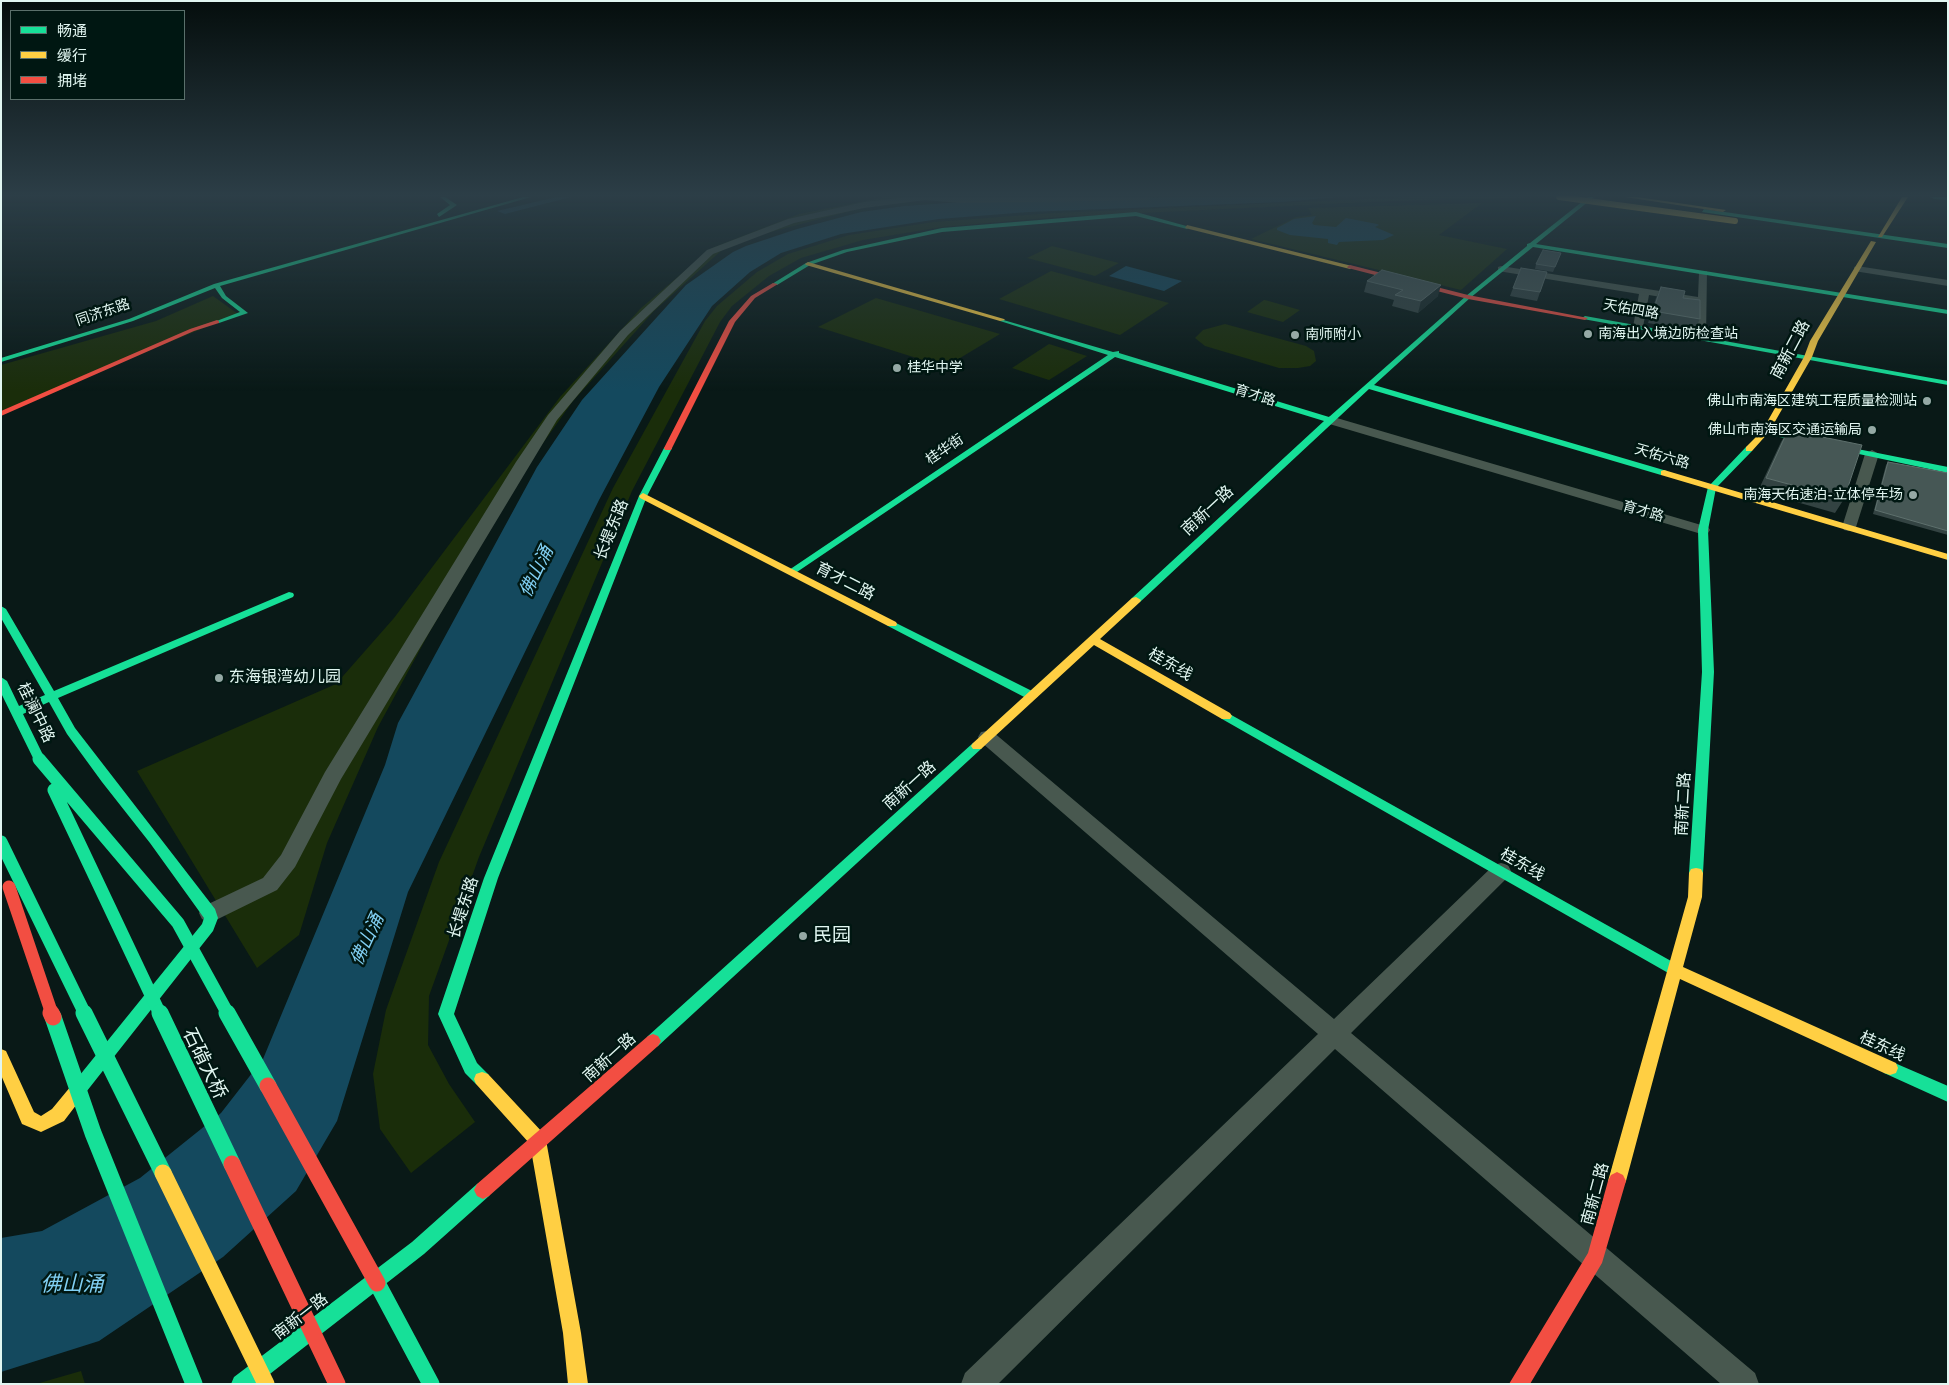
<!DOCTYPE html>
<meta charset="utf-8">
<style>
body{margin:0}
#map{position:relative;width:1949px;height:1385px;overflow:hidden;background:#091917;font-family:"Varela Round","Noto Sans SC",sans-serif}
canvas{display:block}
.frame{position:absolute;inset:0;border:2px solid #e1f6f1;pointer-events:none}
.legend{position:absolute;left:10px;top:10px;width:175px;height:90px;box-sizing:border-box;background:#001712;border:1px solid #5a706b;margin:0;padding:6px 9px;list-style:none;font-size:15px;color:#e1f6f1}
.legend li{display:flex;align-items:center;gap:10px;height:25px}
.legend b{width:25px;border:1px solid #5a706b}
</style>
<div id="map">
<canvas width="1949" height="1385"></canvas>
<div class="frame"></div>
<ul class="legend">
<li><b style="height:6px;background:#16e098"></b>畅通</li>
<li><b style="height:6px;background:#ffcf43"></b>缓行</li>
<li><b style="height:6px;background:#f24e42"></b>拥堵</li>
</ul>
</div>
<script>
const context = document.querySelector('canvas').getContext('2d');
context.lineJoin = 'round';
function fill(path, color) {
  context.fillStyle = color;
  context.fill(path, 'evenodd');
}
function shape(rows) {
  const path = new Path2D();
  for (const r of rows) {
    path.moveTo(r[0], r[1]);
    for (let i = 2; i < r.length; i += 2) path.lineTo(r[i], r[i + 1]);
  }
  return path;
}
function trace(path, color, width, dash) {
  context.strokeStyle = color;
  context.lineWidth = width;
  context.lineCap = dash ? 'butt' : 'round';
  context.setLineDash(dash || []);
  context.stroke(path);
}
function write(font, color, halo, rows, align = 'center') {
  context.font = font + ' "Varela Round","Noto Sans SC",sans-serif';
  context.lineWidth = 5;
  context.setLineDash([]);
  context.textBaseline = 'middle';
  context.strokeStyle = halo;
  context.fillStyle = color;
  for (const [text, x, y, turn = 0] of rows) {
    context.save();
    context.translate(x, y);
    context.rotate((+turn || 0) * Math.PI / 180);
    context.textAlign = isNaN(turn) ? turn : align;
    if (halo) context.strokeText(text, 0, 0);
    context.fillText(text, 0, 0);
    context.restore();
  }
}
fill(shape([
 [885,197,997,197,932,197,862,208,763,234,722,250,654,311,573,401,533,457,429,633,378,727,327,843,299,935,257,968,137,771,336,684,394,618,560,397,641,308,712,248,799,214],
 [1411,197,1536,197,1391,201,1058,217,942,227,863,240,801,258,769,276,732,306,720,322,632,491,479,857,429,996,428,1045,449,1084,475,1122,411,1173,380,1129,373,1074,386,1010,439,862,613,488,705,321,717,306,757,272,788,254,849,235,933,222,1053,213],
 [1482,203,1439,235,1507,249,1461,290,1251,239,1296,217,1312,215,1308,208],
 [1052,246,1119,263,1095,276,1027,258],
 [1051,271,1169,303,1120,335,999,299],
 [213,296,238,314,1,411,1,365,156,321],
 [876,298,1000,334,945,367,818,327],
 [1264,300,1265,300,1300,310,1283,322,1247,312],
 [1225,324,1306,346,1314,351,1316,361,1310,366,1298,368,1279,368,1205,346,1195,338,1203,330],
 [1049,344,1087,356,1049,380,1012,368],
 [81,1371,85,1384,36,1384]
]), '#1a2d0a');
fill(shape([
 [556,197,571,197,505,214,497,211],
 [1183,197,1337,197,1282,202,1029,212,939,219,841,234,781,253,750,272,712,306,659,387,599,500,408,892,337,1121,296,1191,223,1257,99,1341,1,1372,1,1238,42,1231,140,1178,221,1113,263,1059,385,765,398,723,537,467,582,400,686,285,733,252,746,246,797,229,861,212,904,206,962,202],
 [1316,216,1312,223,1314,225,1336,227,1346,218,1377,224,1379,225,1375,227,1394,235,1383,240,1339,242,1337,245,1328,243,1328,239,1290,235,1277,230,1277,228,1294,219],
 [1126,266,1182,281,1164,291,1109,276]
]), '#14495e');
fill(shape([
 [908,197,1152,197,1148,200,961,203,925,200,864,208,794,223,713,254,628,335,557,420,341,779,295,867,277,890,218,919,210,922,202,919,199,913,202,907,263,878,281,855,325,772,516,462,548,415,620,331,707,250,788,219,864,202,908,197],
 [1501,266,1698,297,1699,273,1707,271,1706,338,1701,341,1696,338,1697,303,1649,295,1643,327,1638,330,1633,327,1639,294,1498,271,1498,267,1501,266],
 [1857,266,1948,280,1948,286,1854,271,1854,267,1857,266],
 [1330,416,1708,527,1710,530,1708,533,1698,533,1326,423,1324,420,1330,416],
 [1872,450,1879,454,1856,527,1849,531,1844,530,1842,527,1865,454,1872,450],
 [987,731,993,732,1334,1019,1494,865,1501,863,1508,865,1511,871,1508,877,1351,1033,1755,1373,1759,1384,1721,1384,1335,1049,998,1384,961,1384,965,1373,1318,1034,981,742,978,737,981,732,987,731]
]), '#48584f');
fill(shape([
 [440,197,445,197,457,205,439,217,437,214,450,205,440,197],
 [523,197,531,197,220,286,226,296,248,313,219,323,214,322,240,312,222,298,215,288,133,321,1,362,1,358,129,319,214,284,523,197],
 [1588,197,1594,197,1536,244,1948,310,1948,314,1533,247,1470,298,1374,385,1667,471,1667,475,1661,475,1369,389,1140,602,1136,603,1132,602,1131,600,1132,598,1324,421,1115,357,794,574,788,574,786,572,1108,355,1000,321,1000,319,1113,352,1119,351,1119,353,1329,417,1466,296,1527,246,1527,244,1530,243,1588,197],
 [1931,197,1948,197,1948,200,1934,199,1931,197],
 [1704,209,1948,244,1948,248,1702,212,1704,209],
 [1136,212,1190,227,1187,229,1136,216,942,232,847,252,810,265,777,285,772,284,806,263,843,250,942,228,1136,212],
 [1585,316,1948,381,1948,385,1583,319,1582,318,1585,316],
 [1762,430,1948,467,1948,473,1765,434,1761,432,1762,430],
 [668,445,672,448,647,496,498,878,454,1014,477,1063,488,1074,490,1079,488,1084,482,1086,476,1084,465,1073,438,1014,484,878,639,496,664,448,668,445],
 [1749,446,1752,447,1752,451,1716,488,1708,530,1714,672,1703,873,1701,877,1696,878,1691,877,1689,873,1702,672,1698,530,1708,487,1746,447,1749,446],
 [289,592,293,593,294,595,293,597,58,698,75,728,215,909,218,918,213,931,83,1096,77,1099,71,1096,69,1091,71,1086,202,924,204,918,150,843,102,782,67,734,49,702,23,714,45,759,43,762,39,763,35,762,1,693,1,677,7,681,19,706,45,695,1,618,1,606,6,609,54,691,289,592],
 [892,621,1036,693,1038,696,1032,700,1028,699,888,626,887,624,892,621],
 [1226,712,1680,966,1682,970,1680,974,1675,976,1670,974,1222,719,1220,716,1226,712],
 [977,742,981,743,983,746,981,749,658,1046,653,1048,648,1046,645,1041,648,1036,973,743,977,742],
 [1890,1061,1948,1086,1948,1102,1884,1073,1882,1068,1884,1063,1890,1061],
 [483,1181,489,1184,492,1190,489,1196,424,1254,257,1384,231,1384,234,1377,412,1242,477,1184,483,1181]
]), '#16e098');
fill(shape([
 [1625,197,1637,197,1726,210,1723,212,1625,197],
 [1902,197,1908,197,1882,237,1878,237,1902,197],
 [1187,225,1352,266,1353,267,1350,269,1185,228,1187,225],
 [1871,241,1876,242,1818,341,1812,357,1769,432,1752,451,1746,451,1746,447,1762,431,1804,357,1810,341,1871,241],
 [808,262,1004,319,1005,320,1000,321,806,265,805,264,808,262],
 [1664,470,1948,554,1948,560,1661,475,1661,471,1664,470],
 [643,493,896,622,897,624,896,626,888,626,640,498,639,496,643,493],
 [1136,597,1141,600,1140,602,1100,639,1230,713,1232,716,1230,719,1222,719,1094,645,981,749,973,749,971,746,973,743,1132,598,1136,597],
 [1696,868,1701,869,1703,873,1702,897,1683,967,1896,1063,1898,1068,1896,1073,1890,1075,1884,1073,1680,979,1626,1181,1623,1187,1617,1190,1611,1187,1608,1181,1688,897,1689,873,1691,869,1696,868],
 [1,1049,6,1051,34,1112,41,1116,52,1109,71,1086,77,1083,83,1086,85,1091,83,1096,64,1121,41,1132,22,1124,1,1075,1,1049],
 [482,1072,488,1074,544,1134,546,1140,581,1333,588,1384,568,1384,563,1333,530,1144,476,1084,474,1079,476,1074,482,1072]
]), '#ffcf43');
fill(shape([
 [1350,265,1468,295,1588,318,1585,320,1468,299,1348,268,1347,267,1350,265],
 [773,283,778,284,755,298,735,322,671,450,665,450,664,448,729,321,751,296,773,283],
 [217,320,219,321,219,323,194,331,1,416,1,411,190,329,217,320],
 [653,1034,658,1036,661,1041,658,1046,489,1196,483,1199,477,1196,474,1190,477,1184,648,1036,653,1034],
 [1617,1172,1623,1175,1626,1181,1602,1263,1530,1384,1509,1384,1588,1253,1608,1181,1611,1175,1617,1172]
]), '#f24e42');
trace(shape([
 [39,759,178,923,228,1014],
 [54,790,160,1014],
 [1,842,85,1014]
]), '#16e098', 13);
trace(shape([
 [84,1013,163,1173],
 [160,1013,232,1164],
 [227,1013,268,1086],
 [53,1017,93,1133,194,1384],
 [377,1283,431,1384]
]), '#16e098', 17);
trace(shape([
 [1559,197,1735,221]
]), '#ffcf43', 6);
trace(shape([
 [163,1173,266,1384]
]), '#ffcf43', 17);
trace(shape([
 [9,887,52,1014]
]), '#f24e42', 13);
trace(shape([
 [51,1013,53,1017],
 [268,1086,377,1283],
 [232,1164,337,1384]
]), '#f24e42', 17);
fill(shape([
 [1561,253,1553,272,1535,269,1536,264],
 [1547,272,1537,301,1510,296,1513,288],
 [1367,281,1438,296,1418,313,1392,306,1394,300,1364,292],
 [1661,287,1683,298,1700,319,1694,331,1648,323,1656,298],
 [1788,430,1844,499,1835,513,1758,491,1781,442],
 [1888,462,1948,473,1948,535,1873,514,1886,465]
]), '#334342');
fill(shape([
 [1441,285,1438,296,1418,313,1421,301]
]), '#1a2a29');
const building = shape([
 [1543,250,1561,253,1555,267,1536,264,1543,250],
 [1521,268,1547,272,1540,292,1513,288,1521,268],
 [1382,270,1441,285,1421,301,1395,295,1403,290,1367,281,1382,270],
 [1661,287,1685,291,1683,298,1700,300,1700,319,1653,311,1661,287],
 [1788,430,1862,445,1844,499,1766,478,1788,430],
 [1888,462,1948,473,1948,531,1875,510,1888,462]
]);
fill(building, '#465755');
trace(building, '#5e706d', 1);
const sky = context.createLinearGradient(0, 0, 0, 391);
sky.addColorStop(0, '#050e0d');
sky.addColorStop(0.5, '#2c3e47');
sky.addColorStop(1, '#2c3e4700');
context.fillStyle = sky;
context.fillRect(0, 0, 1949, 391);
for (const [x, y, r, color] of [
 [1588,334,5,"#95a9a5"],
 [1295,335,5,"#95a9a5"],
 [897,368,5,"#95a9a5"],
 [1927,401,5,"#95a9a5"],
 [1872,430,5,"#95a9a5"],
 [1913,495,5,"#95a9a5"],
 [219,678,5,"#95a9a5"],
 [803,936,5,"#95a9a5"]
]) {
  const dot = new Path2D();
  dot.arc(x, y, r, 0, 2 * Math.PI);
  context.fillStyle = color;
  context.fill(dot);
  trace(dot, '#001712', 2);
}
write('14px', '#e1f6f1', '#001712', [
 ["天佑四路",1631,310,10],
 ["同济东路",103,313,-19],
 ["育才路",1255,396,17],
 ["桂华街",945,450,-34],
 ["天佑六路",1662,457,16],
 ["育才路",1643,512,16]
]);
write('14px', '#e1f6f1', '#001712', [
 ["南海出入境边防检查站",1598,334],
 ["南师附小",1305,335],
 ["桂华中学",907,368],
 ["佛山市南海区建筑工程质量检测站",1917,401,"right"],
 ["佛山市南海区交通运输局",1862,430,"right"],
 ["南海天佑速泊-立体停车场",1903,495,"right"]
], 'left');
write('16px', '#e1f6f1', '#001712', [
 ["南新二路",1791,350,-62],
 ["南新一路",1208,511,-43],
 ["长堤东路",612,530,-68],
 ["育才二路",845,582,27],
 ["桂东线",1170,665,30],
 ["桂澜中路",35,713,64],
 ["南新一路",910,786,-42],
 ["南新二路",1684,804,-87],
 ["桂东线",1522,865,30],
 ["长堤东路",464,908,-72],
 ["桂东线",1882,1047,25],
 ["南新一路",610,1058,-42],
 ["南新二路",1596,1194,-75],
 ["南新一路",301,1317,-38]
]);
write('16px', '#e1f6f1', '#001712', [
 ["东海银湾幼儿园",229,678]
], 'left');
write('italic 18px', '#80cff3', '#001712', [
 ["佛山涌",537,572,-64],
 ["佛山涌",368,940,-65]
]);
write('19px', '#e1f6f1', '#001712', [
 ["民园",813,936]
], 'left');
write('19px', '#e1f6f1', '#001712', [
 ["石𬒔大桥",204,1064,64]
]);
write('italic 21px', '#80cff3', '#001712', [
 ["佛山涌",72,1285]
]);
</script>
